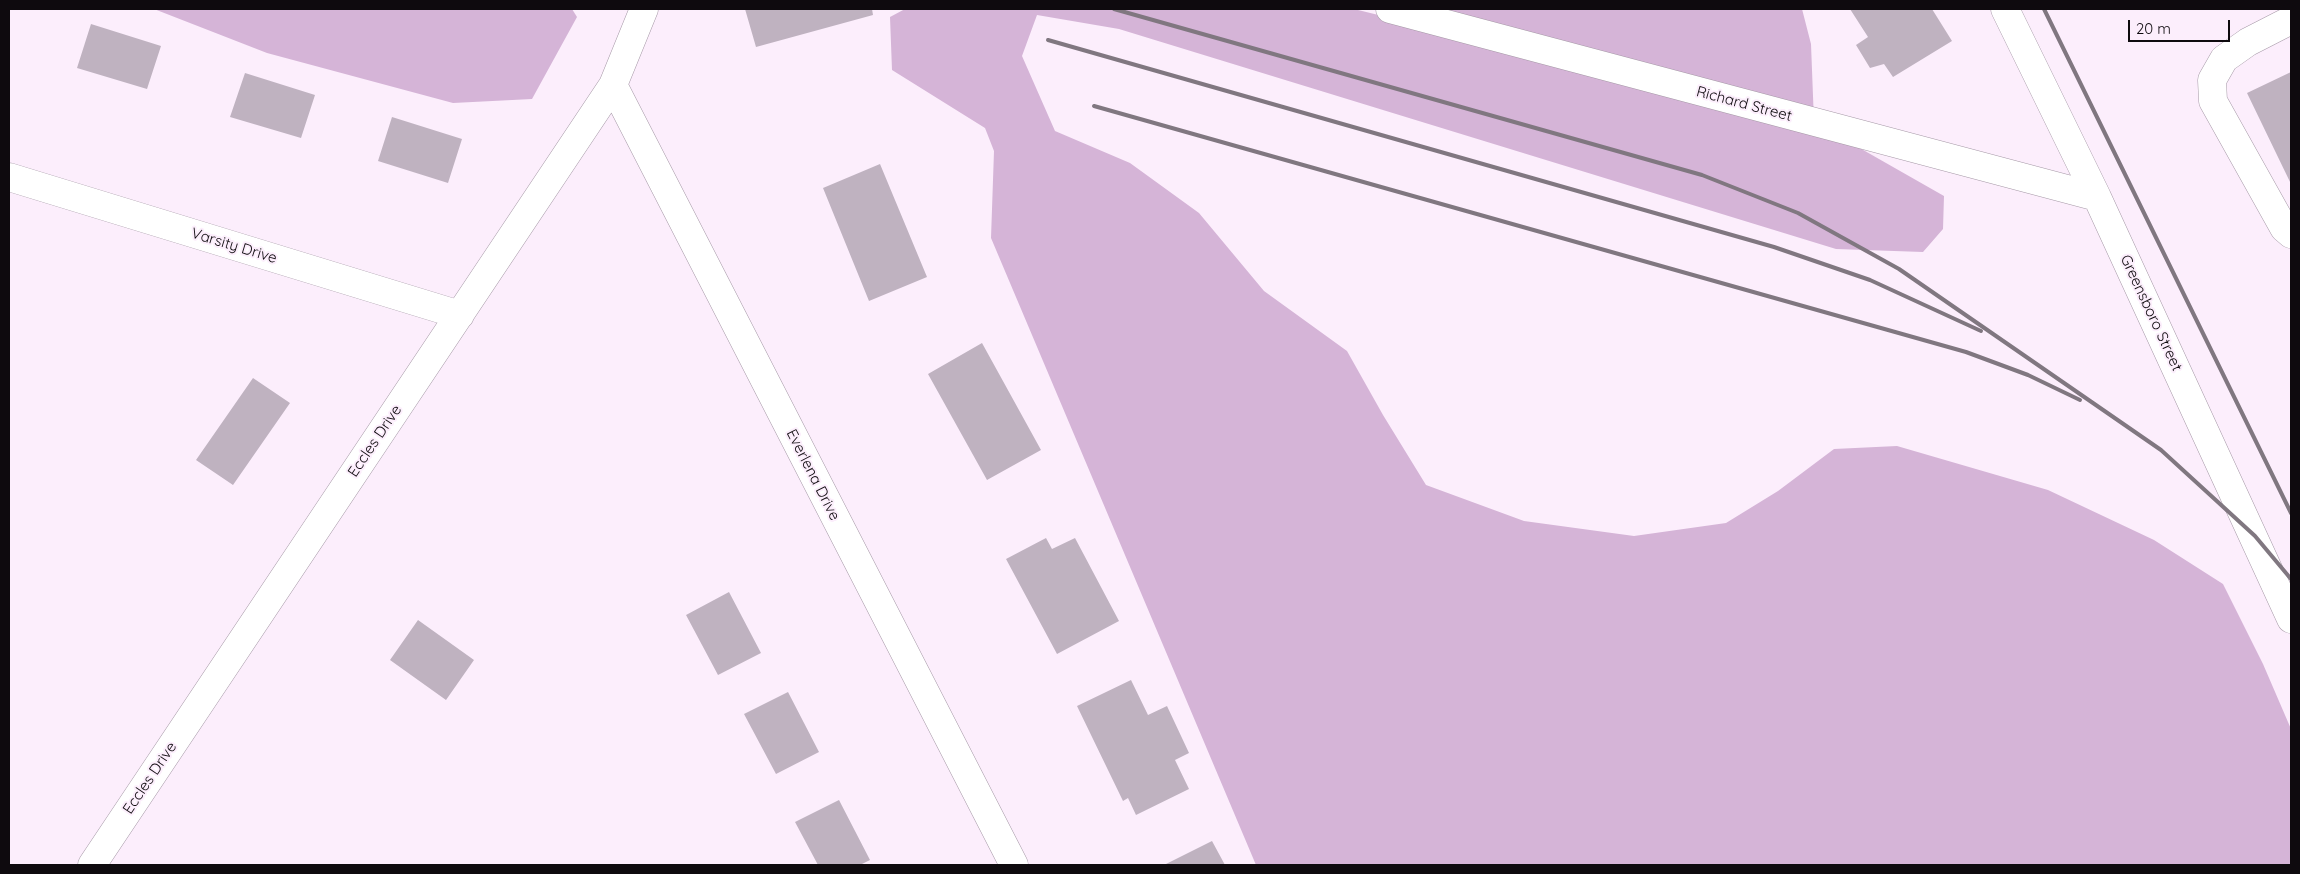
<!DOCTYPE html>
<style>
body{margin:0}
#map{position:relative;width:2300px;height:874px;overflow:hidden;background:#fceefc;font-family:Quicksand,sans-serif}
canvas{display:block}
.frame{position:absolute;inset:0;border:10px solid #0e0a0e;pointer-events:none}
.scale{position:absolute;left:2128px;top:20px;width:102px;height:22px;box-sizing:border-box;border:2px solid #0e0a0e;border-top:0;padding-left:6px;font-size:15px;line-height:18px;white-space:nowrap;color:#0e0a0e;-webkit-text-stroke:4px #fceefc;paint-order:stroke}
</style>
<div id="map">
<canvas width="2300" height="874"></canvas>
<div class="frame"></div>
<div class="scale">20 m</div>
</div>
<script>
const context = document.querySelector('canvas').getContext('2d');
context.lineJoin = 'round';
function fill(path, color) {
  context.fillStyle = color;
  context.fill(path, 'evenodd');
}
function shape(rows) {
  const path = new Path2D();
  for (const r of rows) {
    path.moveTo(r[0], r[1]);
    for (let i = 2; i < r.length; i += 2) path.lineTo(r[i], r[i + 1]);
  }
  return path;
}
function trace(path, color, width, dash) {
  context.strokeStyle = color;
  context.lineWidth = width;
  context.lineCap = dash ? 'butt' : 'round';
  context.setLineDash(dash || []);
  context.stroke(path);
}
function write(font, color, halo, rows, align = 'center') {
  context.font = font + ' Quicksand,sans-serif';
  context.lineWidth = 4;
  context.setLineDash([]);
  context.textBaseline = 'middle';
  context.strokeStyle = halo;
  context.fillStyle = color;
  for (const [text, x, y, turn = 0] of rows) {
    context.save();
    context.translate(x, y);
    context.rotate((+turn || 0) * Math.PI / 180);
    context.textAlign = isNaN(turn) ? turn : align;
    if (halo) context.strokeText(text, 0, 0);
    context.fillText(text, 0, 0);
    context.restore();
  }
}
fill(shape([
 [154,9,572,9,577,17,532,99,453,103,267,53],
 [905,9,1354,9,1768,111,1433,9,1802,9,1811,44,1814,122,1944,196,1943,229,1923,252,1836,249,1119,29,1037,15,1022,56,1055,131,1130,163,1199,213,1264,291,1347,351,1383,415,1426,485,1524,521,1634,536,1726,523,1778,491,1834,449,1897,446,2048,490,2154,540,2223,584,2263,664,2291,729,2291,865,1256,865,991,238,994,151,985,128,892,70,890,17]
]), '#d5b4d7');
fill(shape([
 [745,9,872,9,873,15,756,47],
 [1850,9,1932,9,1952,41,1893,77,1884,64,1870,68,1856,45,1868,37],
 [91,24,161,46,147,89,77,68],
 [2291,72,2291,184,2247,93],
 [245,73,315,95,301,138,230,117],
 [392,117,462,139,448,183,378,161],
 [880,164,927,277,869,301,823,188],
 [982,343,1041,450,987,480,928,374],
 [253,378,290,403,233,485,196,460],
 [1046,538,1052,549,1075,538,1119,621,1057,654,1006,559],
 [729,592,761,653,718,675,686,615],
 [418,620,474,660,446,700,390,660],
 [1131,680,1148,715,1167,706,1189,753,1175,760,1189,789,1136,815,1128,798,1123,801,1077,706],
 [788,692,819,752,776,774,744,714],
 [839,800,870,860,860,865,818,865,795,822],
 [1212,841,1225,865,1164,865]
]), '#bfb2c0');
const minor = shape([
 [1390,9,2097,197],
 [2005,9,2097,197,2291,619],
 [2291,20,2248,42,2224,59,2212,80,2213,101,2284,228,2291,234],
 [613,85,1014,865],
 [9,177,460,315],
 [92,865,613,85,644,9]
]);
trace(minor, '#a699a7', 29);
trace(minor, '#fff', 28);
trace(shape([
 [1114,9,1702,175,1798,213,1899,269,2161,450,2255,536,2291,579],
 [2044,9,2291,513],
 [1048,40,1774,247,1870,280,1981,331],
 [1094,106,1966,352,2028,375,2080,400]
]), '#807780', 4);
write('15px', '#0e0a0e', '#fceefc', [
 ["Richard Street",1744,104,15],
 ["Varsity Drive",234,246,17],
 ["Greensboro Street",2151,313,65],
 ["Eccles Drive",375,441,-56],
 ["Everlena Drive",813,475,63],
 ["Eccles Drive",150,778,-56]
]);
</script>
